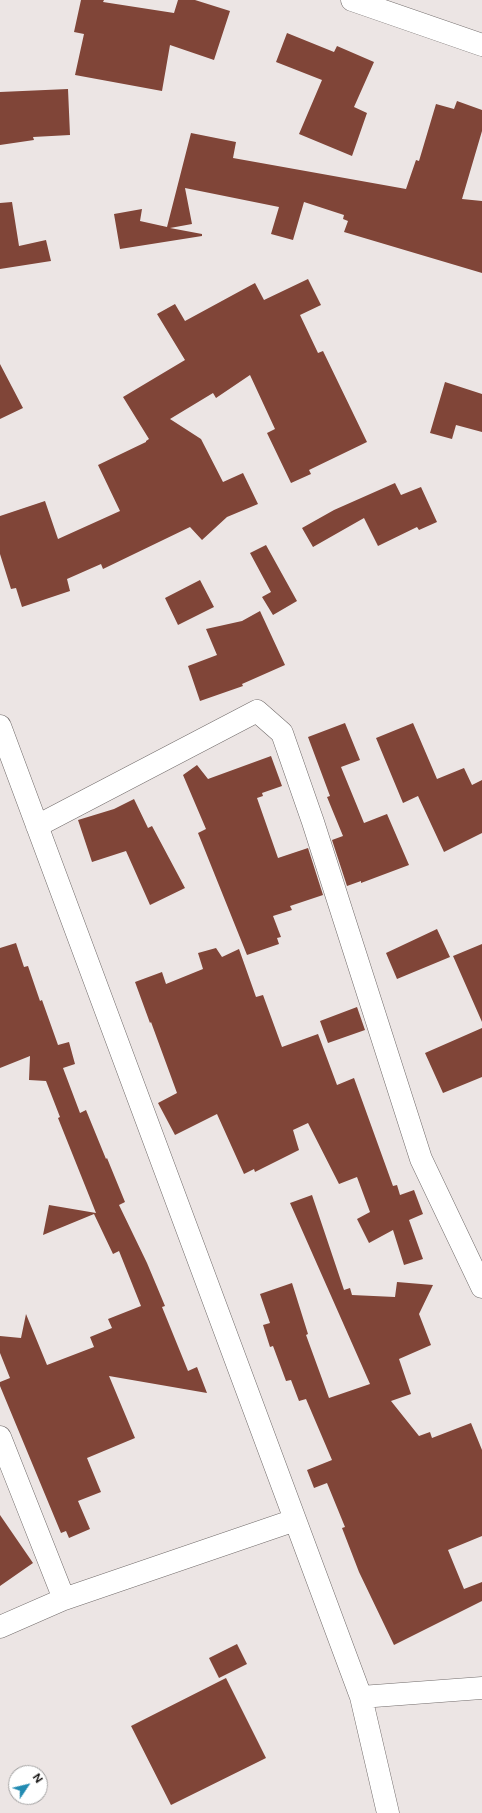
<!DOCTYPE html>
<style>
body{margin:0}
#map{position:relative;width:482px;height:1813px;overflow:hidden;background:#ece5e4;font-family:Figtree,sans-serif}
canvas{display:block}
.north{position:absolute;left:8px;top:1765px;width:40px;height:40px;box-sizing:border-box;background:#fff;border:1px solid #a09f9f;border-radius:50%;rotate:55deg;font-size:11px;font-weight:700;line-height:16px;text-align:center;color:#110f0e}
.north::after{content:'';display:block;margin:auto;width:14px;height:18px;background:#228bb2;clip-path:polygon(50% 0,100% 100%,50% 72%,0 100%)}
</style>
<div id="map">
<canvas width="482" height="1813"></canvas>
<div class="north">N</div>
</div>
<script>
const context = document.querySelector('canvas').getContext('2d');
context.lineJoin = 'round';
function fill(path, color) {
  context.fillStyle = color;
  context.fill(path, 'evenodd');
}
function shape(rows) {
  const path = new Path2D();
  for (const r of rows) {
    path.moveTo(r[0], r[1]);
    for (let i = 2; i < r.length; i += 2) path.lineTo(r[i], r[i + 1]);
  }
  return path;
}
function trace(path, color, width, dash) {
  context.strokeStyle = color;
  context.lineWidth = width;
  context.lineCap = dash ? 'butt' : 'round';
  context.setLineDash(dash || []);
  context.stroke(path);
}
fill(shape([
 [81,0,104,0,103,2,174,13,178,0,195,0,230,11,214,60,170,45,162,91,75,75,84,34,74,32],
 [287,33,334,52,337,46,374,62,354,107,367,113,352,156,299,134,322,80,276,62],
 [68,89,70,135,33,137,34,140,0,145,0,92],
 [457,101,482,110,482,131,462,199,482,201,482,273,344,232,348,221,343,219,344,215,304,202,293,240,271,234,279,207,185,188,192,224,170,228,202,234,202,236,120,249,114,214,142,209,140,221,167,227,191,133,236,142,233,158,406,189,416,160,419,161,436,104,454,109],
 [12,202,19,246,46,240,51,261,0,269,0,203],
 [308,279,321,305,300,315,318,353,323,351,367,442,309,470,311,474,291,483,267,433,275,429,250,375,216,398,213,393,170,419,201,439,223,482,243,473,258,504,227,517,202,540,190,527,103,569,101,564,67,579,70,591,22,607,16,588,11,589,0,554,0,516,45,501,58,539,120,511,98,465,146,442,146,441,149,439,123,397,185,360,157,314,175,304,185,321,255,283,264,300],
 [0,364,23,408,0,419],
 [445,382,482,394,482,432,456,425,452,439,430,433],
 [395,483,401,495,421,487,437,522,419,530,417,527,378,546,364,518,313,547,302,528,334,510],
 [266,545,297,601,273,615,262,597,271,592,250,553],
 [200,580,214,607,178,625,165,598],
 [260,611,285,665,242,684,243,686,200,701,188,666,217,655,206,629,242,621],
 [345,723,360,760,341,767,364,823,387,814,409,865,361,883,361,881,347,886,332,840,343,836,327,797,330,796,308,737],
 [413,723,437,779,464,768,472,785,482,780,482,833,444,852,418,796,403,803,376,738],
 [271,756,282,786,262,793,263,796,257,798,278,858,308,848,323,895,290,906,292,910,273,916,281,937,277,938,279,944,247,955,198,833,206,829,183,775,197,765,208,779],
 [134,799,148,828,152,826,185,888,150,905,126,851,92,862,78,820,114,809],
 [437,929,450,957,397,979,386,953],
 [16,943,24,967,28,966,40,1001,42,1000,58,1045,69,1042,75,1064,63,1068,80,1113,86,1110,106,1159,107,1158,125,1202,119,1205,147,1263,165,1306,162,1307,188,1371,197,1367,207,1393,109,1376,135,1438,87,1458,101,1492,78,1501,90,1529,69,1538,66,1531,61,1533,0,1386,0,1382,10,1378,0,1353,0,1336,21,1338,26,1314,47,1365,94,1347,90,1337,112,1328,108,1319,141,1306,119,1251,113,1254,94,1214,43,1235,49,1205,96,1213,58,1118,60,1117,46,1081,29,1080,30,1056,0,1068,0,948],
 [482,944,482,1022,453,956],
 [216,948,222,957,239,949,256,997,263,995,282,1047,318,1034,337,1085,354,1078,393,1186,397,1185,400,1195,414,1190,423,1214,409,1220,423,1259,404,1265,393,1230,369,1243,357,1219,370,1212,357,1177,339,1184,308,1123,293,1130,299,1150,255,1172,254,1169,244,1174,217,1114,175,1135,158,1103,177,1093,151,1022,150,1023,135,982,162,972,166,984,203,969,198,953],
 [357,1007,365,1030,328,1043,320,1021],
 [482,1028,482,1077,443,1093,425,1053],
 [312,1195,344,1290,350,1288,352,1295,395,1297,397,1282,433,1285,419,1314,431,1345,399,1359,411,1394,391,1401,419,1436,430,1432,432,1438,471,1423,482,1450,482,1536,448,1550,464,1589,482,1582,482,1601,394,1645,359,1572,342,1528,345,1527,327,1483,314,1488,307,1470,332,1460,306,1399,299,1401,291,1380,286,1381,273,1346,270,1347,263,1325,270,1323,260,1294,292,1283,308,1334,306,1335,329,1398,370,1384,290,1203],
 [0,1515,33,1563,0,1586],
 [237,1644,247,1664,219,1678,209,1658],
 [226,1678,266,1758,171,1805,131,1726]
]), '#804538');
const street = shape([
 [352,0,482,45],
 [0,726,361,1697,388,1813],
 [37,826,257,711,282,733,313,822,421,1159,482,1287],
 [0,1437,64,1599,295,1520],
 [0,1627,64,1599],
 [361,1697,482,1688]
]);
trace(street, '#726c6b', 23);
trace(street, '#fff', 22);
</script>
